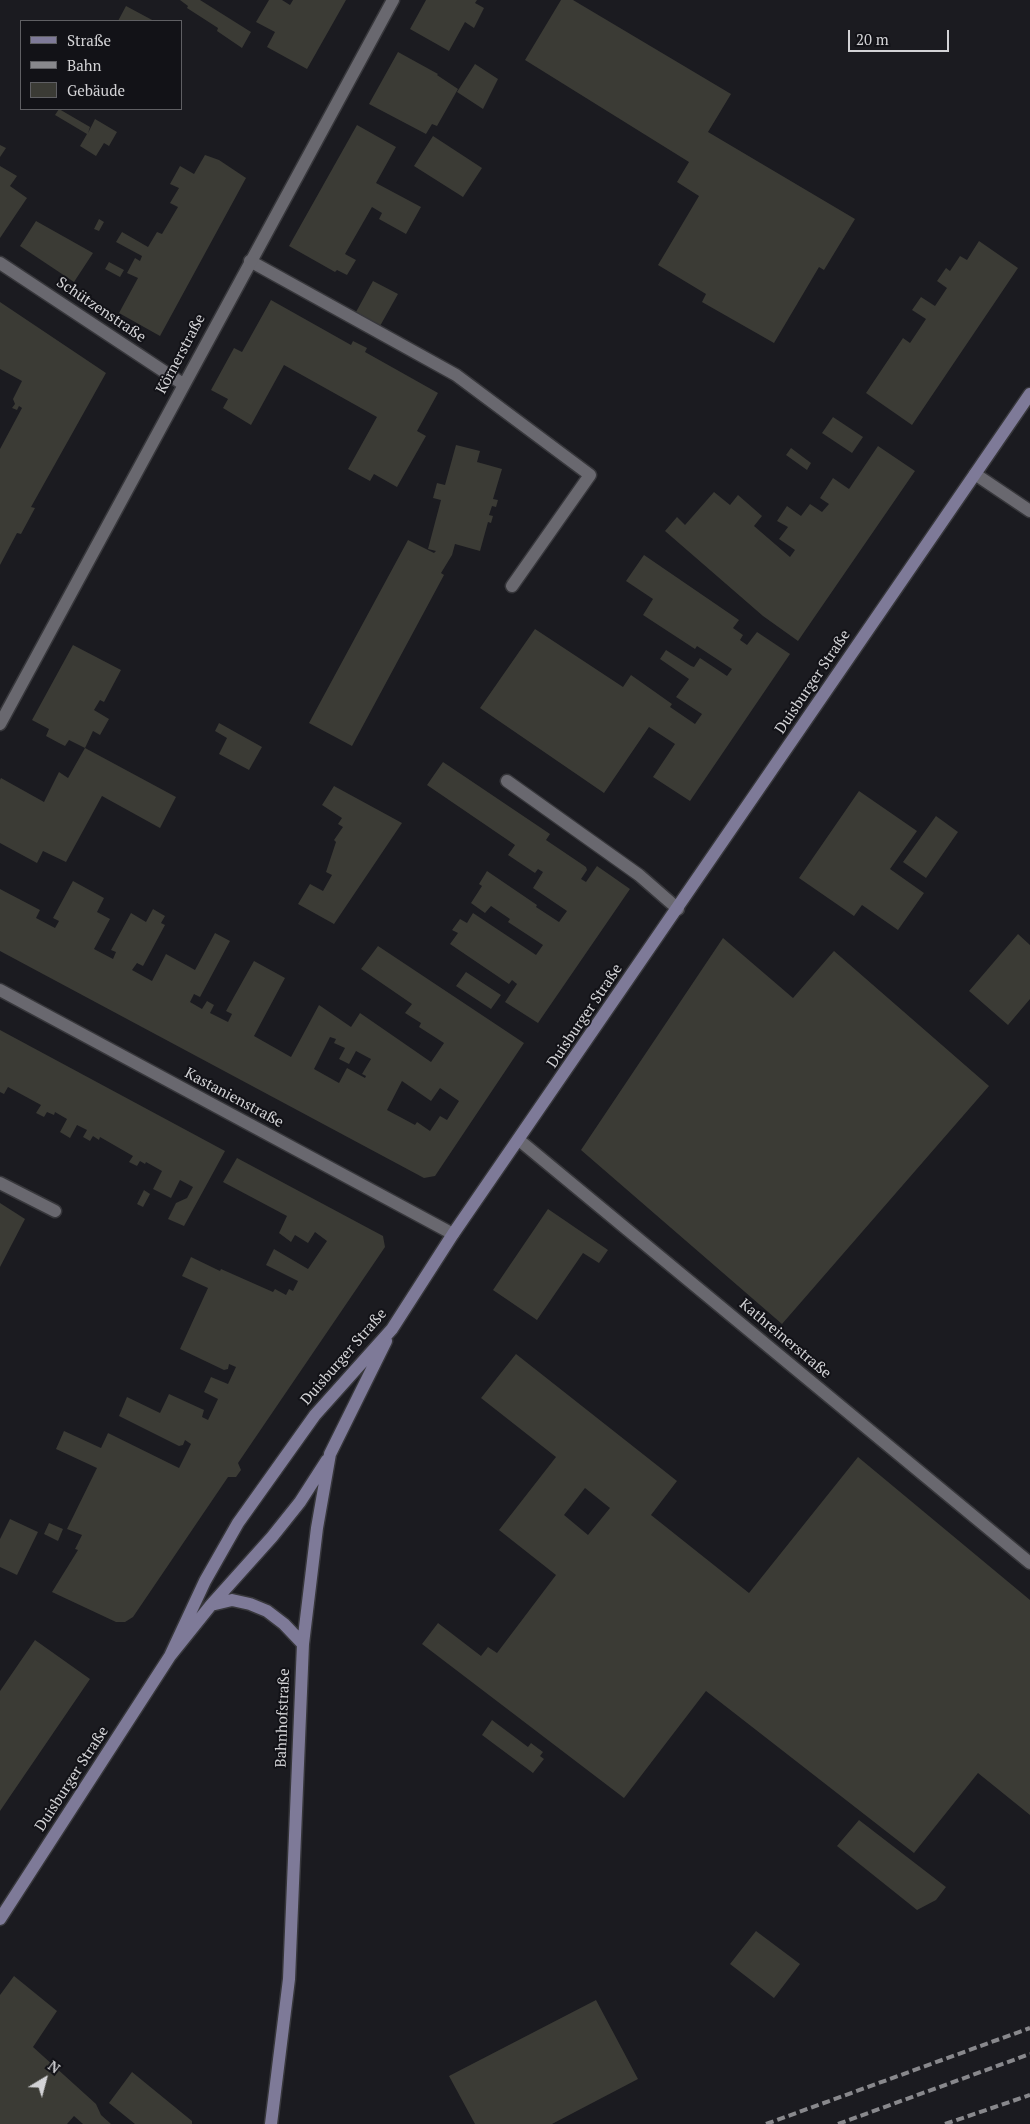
<!DOCTYPE html>
<meta charset="utf-8">
<style>
body{margin:0}
#map{position:relative;width:1030px;height:2124px;overflow:hidden;background:#1b1b20;font-family:"PT Serif",serif}
canvas{display:block}
.legend{position:absolute;left:20px;top:20px;width:162px;height:90px;box-sizing:border-box;background:#121217;border:1px solid #5f5f63;margin:0;padding:6px 9px;list-style:none;font-size:15px;color:#d3d3d6}
.legend li{display:flex;align-items:center;gap:10px;height:25px}
.legend b{width:25px;border:1px solid #5f5f63}
.north{position:absolute;left:20px;top:2054px;width:50px;height:50px;-webkit-text-stroke:4px #121217;paint-order:stroke;rotate:37deg;font-size:14px;font-weight:700;line-height:20px;text-align:center;color:#d3d3d6}
.north::after{content:'';display:block;margin:auto;width:18px;height:22px;background:#d3d3d6;clip-path:polygon(50% 0,100% 100%,50% 72%,0 100%)}
.scale{position:absolute;left:848px;top:30px;width:101px;height:22px;box-sizing:border-box;border:2px solid #d3d3d6;border-top:0;padding-left:6px;font-size:15px;line-height:18px;white-space:nowrap;color:#d3d3d6;-webkit-text-stroke:4px #121217;paint-order:stroke}
</style>
<div id="map">
<canvas width="1030" height="2124"></canvas>
<ul class="legend">
<li><b style="height:6px;background:#7e7a98"></b>Straße</li>
<li><b style="height:6px;background:#88888c"></b>Bahn</li>
<li><b style="height:14px;background:#3b3b35"></b>Gebäude</li>
</ul>
<div class="north">N</div>
<div class="scale">20 m</div>
</div>
<script>
const context = document.querySelector('canvas').getContext('2d');
context.lineJoin = 'round';
function fill(path, color) {
  context.fillStyle = color;
  context.fill(path, 'evenodd');
}
function shape(rows) {
  const path = new Path2D();
  for (const r of rows) {
    path.moveTo(r[0], r[1]);
    for (let i = 2; i < r.length; i += 2) path.lineTo(r[i], r[i + 1]);
  }
  return path;
}
function trace(path, color, width, dash) {
  context.strokeStyle = color;
  context.lineWidth = width;
  context.lineCap = dash ? 'butt' : 'round';
  context.setLineDash(dash || []);
  context.stroke(path);
}
function write(font, color, halo, rows, align = 'center') {
  context.font = font + ' "PT Serif",serif';
  context.lineWidth = 4;
  context.setLineDash([]);
  context.textBaseline = 'middle';
  context.strokeStyle = halo;
  context.fillStyle = color;
  for (const [text, x, y, turn = 0] of rows) {
    context.save();
    context.translate(x, y);
    context.rotate((+turn || 0) * Math.PI / 180);
    context.textAlign = isNaN(turn) ? turn : align;
    if (halo) context.strokeText(text, 0, 0);
    context.fillText(text, 0, 0);
    context.restore();
  }
}
fill(shape([
 [180,0,200,0,251,32,242,48,217,31,218,28,187,8,188,6],
 [269,0,282,0,290,5,293,0,346,0,307,69,267,47,275,32,256,22],
 [426,0,477,0,475,3,484,8,474,28,465,22,449,51,410,29],
 [561,0,573,0,731,94,708,132,855,219,824,270,819,267,774,343,702,302,706,294,658,265,699,196,677,182,689,162,525,60],
 [126,6,154,21,118,21],
 [398,52,438,74,437,75,458,89,437,126,432,124,426,134,369,104],
 [475,64,498,79,483,109,457,92],
 [59,109,90,127,88,133,95,119,117,132,109,146,104,143,96,156,80,146,87,134,55,115],
 [357,125,396,147,376,183,421,207,406,234,379,219,382,213,372,207,345,254,356,260,347,275,337,270,335,272,289,246],
 [433,136,482,168,463,197,414,166],
 [0,145,6,148,0,157],
 [205,155,219,160,246,178,160,336,119,313,138,278,127,273,135,258,140,261,142,256,116,242,122,232,148,247,157,232,162,234,178,207,170,203,179,188,170,184,180,166,194,174],
 [0,166,17,176,10,186,27,198,0,238],
 [99,219,104,222,99,231,94,229],
 [36,221,93,253,74,282,20,246],
 [979,241,1018,268,912,425,866,393,903,338,910,343,926,319,912,310,921,297,935,306,947,288,937,281,946,268,950,271,960,256,967,260],
 [109,262,124,270,120,277,105,269],
 [373,281,398,294,380,326,356,312],
 [271,300,351,345,353,341,367,348,365,352,438,393,417,431,426,436,397,487,374,474,370,481,348,469,377,417,284,365,251,425,223,408,228,399,211,390,234,348,242,352],
 [0,302,106,373,31,507,35,508,21,534,17,533,0,565,0,449,22,408,19,406,17,410,12,408,15,404,13,399,22,381,0,369],
 [833,417,863,437,852,453,822,433],
 [456,445,480,451,477,462,502,469,493,499,498,500,496,507,492,506,489,515,493,516,491,523,488,522,480,551,455,544,452,555,441,573,444,575,352,746,309,723,408,540,434,553,436,551,428,549,441,500,433,498,437,483,445,485],
 [878,446,915,471,798,641,763,616,665,531,677,517,685,525,714,492,730,505,738,495,762,516,754,526,790,557,795,550,779,539,788,527,777,521,787,506,801,516,810,504,822,512,829,504,820,498,833,478,849,489],
 [791,448,811,463,807,470,786,455],
 [644,555,739,620,733,628,743,635,740,640,747,645,757,632,790,654,690,801,653,777,675,744,649,727,604,793,480,708,535,629,623,687,631,675,672,704,670,707,695,724,702,714,676,697,689,679,660,659,666,650,691,666,694,667,700,658,727,676,732,669,697,646,695,649,643,615,653,599,626,581],
 [73,645,121,670,104,702,100,700,94,710,109,719,100,735,93,731,85,748,176,797,160,828,102,796,66,862,43,851,37,863,0,843,0,780,1,778,44,802,59,772,68,778,85,748,69,740,65,746,59,743,46,736,49,729,32,720],
 [219,723,262,747,249,770,219,754,227,738,215,731],
 [443,762,550,834,546,840,586,867,587,870,581,879,586,882,597,866,630,889,538,1023,505,1002,517,984,512,980,509,984,450,944,458,933,452,930,460,919,467,923,473,913,536,955,543,945,508,922,510,919,491,906,485,913,471,903,482,886,479,884,487,871,537,905,536,907,559,922,567,911,533,888,543,872,538,869,535,873,508,855,515,845,427,785],
 [334,786,402,823,334,924,298,904,310,884,323,891,332,875,326,872,336,842,334,840,343,827,338,824,342,818,322,805],
 [859,791,917,831,890,869,924,893,898,930,862,905,854,916,799,878],
 [936,816,958,832,926,878,903,862],
 [73,881,104,898,97,912,110,919,94,949,113,959,116,952,111,950,131,913,146,922,153,909,165,916,161,923,165,925,143,966,137,963,132,970,152,981,166,954,195,970,215,933,230,941,200,997,194,994,190,1002,202,1009,207,1001,214,1005,210,1013,228,1022,232,1014,226,1011,254,961,285,978,254,1036,291,1057,319,1005,351,1027,360,1013,431,1062,444,1043,419,1027,421,1023,405,1013,412,1004,361,969,378,946,524,1043,435,1176,424,1178,0,951,0,889,40,910,36,918,55,928,59,921,53,918],
 [330,1037,336,1039,334,1043,345,1048,339,1059,349,1064,356,1051,371,1059,362,1074,366,1076,365,1078,347,1068,339,1083,314,1069],
 [402,1081,431,1101,440,1088,459,1101,447,1120,440,1116,430,1131,417,1122,415,1125,387,1110],
 [1018,934,1030,945,1030,999,1008,1025,969,991],
 [723,938,793,998,834,951,989,1086,782,1324,581,1150],
 [466,972,501,995,491,1009,456,986],
 [0,1030,225,1151,184,1226,168,1219,176,1203,187,1198,193,1187,180,1180,171,1198,153,1189,162,1171,146,1162,145,1164,140,1161,137,1166,129,1162,133,1156,100,1137,99,1140,93,1136,90,1141,83,1137,87,1130,77,1125,70,1138,60,1132,67,1119,55,1112,54,1115,47,1112,44,1117,36,1113,41,1105,8,1087,4,1094,0,1092],
 [237,1158,383,1236,385,1247,238,1463,241,1470,236,1477,228,1477,133,1617,125,1622,116,1622,52,1592,78,1550,75,1549,82,1535,67,1529,97,1468,56,1449,64,1431,101,1448,108,1433,179,1468,191,1444,185,1440,183,1445,179,1446,119,1416,127,1397,160,1413,169,1394,204,1410,202,1417,208,1420,218,1399,204,1392,211,1377,228,1384,236,1367,229,1364,228,1369,224,1370,180,1349,208,1288,182,1276,191,1257,220,1271,221,1269,273,1292,275,1289,286,1295,289,1289,293,1291,298,1281,266,1265,274,1249,308,1269,327,1241,315,1232,308,1243,295,1235,291,1242,279,1233,287,1216,223,1182],
 [144,1190,150,1194,143,1207,137,1204],
 [0,1203,25,1219,0,1267],
 [548,1209,608,1250,599,1263,583,1253,537,1320,493,1290],
 [516,1354,677,1481,651,1515,749,1593,858,1457,1030,1600,1030,1815,978,1773,914,1853,706,1691,624,1798,422,1644,438,1623,481,1656,488,1647,497,1653,556,1575,499,1530,556,1457,481,1398],
 [585,1488,610,1508,588,1535,564,1515],
 [10,1519,38,1532,17,1575,0,1567,0,1539],
 [49,1523,63,1529,58,1541,44,1534],
 [35,1640,90,1679,0,1811,0,1691],
 [492,1720,528,1747,531,1743,543,1752,540,1756,544,1759,533,1773,482,1735],
 [859,1820,946,1887,936,1900,917,1910,837,1846],
 [756,1931,800,1964,774,1998,730,1964],
 [14,1976,57,2011,33,2047,96,2104,101,2115,111,2124,83,2124,74,2116,67,2124,0,2124,0,1995],
 [596,2000,638,2079,552,2124,475,2124,449,2076],
 [132,2072,192,2121,192,2124,135,2124,109,2103]
]), '#3b3b35');
const lane = shape([
 [250,261,456,375,590,475,512,586],
 [507,781,639,875,678,909],
 [0,1183,55,1211]
]);
const street = shape([
 [0,263,183,384],
 [975,474,1030,511],
 [0,724,393,0],
 [0,990,453,1234],
 [519,1140,1030,1563]
]);
const secondary = shape([
 [211,1605,232,1600,250,1604,267,1611,284,1624,303,1644],
 [170,1656,205,1581,238,1523,315,1415,392,1329,453,1234,1030,394],
 [0,1919,170,1656,211,1605,272,1537,300,1502,327,1460],
 [271,2124,289,1979,303,1644,317,1528,330,1454,386,1341]
]);
trace(lane, '#37373b', 15);
trace(street, '#37373b', 15);
trace(secondary, '#37373b', 15);
trace(lane, '#69686f', 12);
trace(street, '#69686f', 12);
trace(secondary, '#7e7a98', 12);
trace(shape([
 [766,2124,1030,2028],
 [838,2124,1030,2054],
 [945,2124,1030,2095]
]), '#88888c', 4, [8, 4]);
write('15px', '#d3d3d6', '#121217', [
 ["Schützenstraße",101,310,34],
 ["Körnerstraße",181,354,-62],
 ["Duisburger Straße",813,682,-56],
 ["Duisburger Straße",585,1016,-56],
 ["Kastanienstraße",234,1098,28],
 ["Kathreinerstraße",785,1339,40],
 ["Duisburger Straße",344,1357,-49],
 ["Bahnhofstraße",283,1718,-88],
 ["Duisburger Straße",72,1779,-57]
]);
</script>
